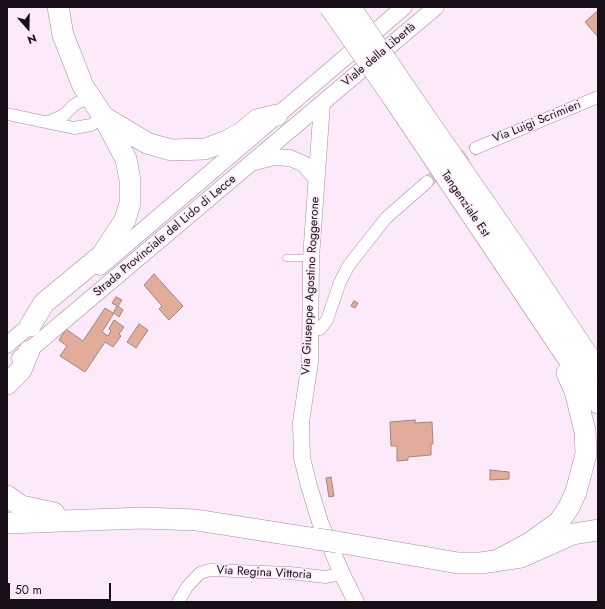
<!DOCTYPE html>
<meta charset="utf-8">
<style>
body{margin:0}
#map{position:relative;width:605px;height:609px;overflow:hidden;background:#fceafa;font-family:Jost,sans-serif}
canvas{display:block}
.frame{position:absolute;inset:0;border:8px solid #180e17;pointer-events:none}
.north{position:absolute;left:8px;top:8px;width:40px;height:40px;-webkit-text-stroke:3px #fceafa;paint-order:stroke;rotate:160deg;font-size:11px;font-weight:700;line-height:16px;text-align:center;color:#180e17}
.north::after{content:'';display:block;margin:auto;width:14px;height:18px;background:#180e17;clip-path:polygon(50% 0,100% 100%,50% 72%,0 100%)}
.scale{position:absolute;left:8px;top:583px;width:103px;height:18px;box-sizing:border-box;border:2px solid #180e17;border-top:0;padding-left:5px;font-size:12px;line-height:14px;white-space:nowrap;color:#180e17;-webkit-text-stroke:3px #fceafa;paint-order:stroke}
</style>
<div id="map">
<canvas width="605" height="609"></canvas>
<div class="frame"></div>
<div class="north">N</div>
<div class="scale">50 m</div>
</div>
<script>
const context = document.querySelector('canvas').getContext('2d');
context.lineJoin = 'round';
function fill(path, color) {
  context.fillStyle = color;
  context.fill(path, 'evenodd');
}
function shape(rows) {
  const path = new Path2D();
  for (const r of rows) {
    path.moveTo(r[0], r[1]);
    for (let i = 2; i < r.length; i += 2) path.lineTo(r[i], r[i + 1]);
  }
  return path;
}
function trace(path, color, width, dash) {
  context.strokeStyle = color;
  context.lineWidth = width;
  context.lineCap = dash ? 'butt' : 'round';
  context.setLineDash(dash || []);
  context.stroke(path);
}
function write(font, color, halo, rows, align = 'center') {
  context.font = font + ' Jost,sans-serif';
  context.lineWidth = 3;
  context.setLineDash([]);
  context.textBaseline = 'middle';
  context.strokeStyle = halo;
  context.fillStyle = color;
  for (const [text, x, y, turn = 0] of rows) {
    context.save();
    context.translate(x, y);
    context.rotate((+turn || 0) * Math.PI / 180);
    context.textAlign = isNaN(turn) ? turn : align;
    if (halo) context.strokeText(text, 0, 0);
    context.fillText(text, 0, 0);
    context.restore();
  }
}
const building = shape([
 [596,12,598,15,598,37,585,22,596,12],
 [154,274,183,306,169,320,159,309,162,306,144,285,154,274],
 [116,297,122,300,118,306,123,310,119,317,114,313,102,332,108,336,111,331,109,329,114,320,124,327,119,334,121,336,113,347,105,342,85,372,60,356,67,346,59,340,66,329,83,341,105,308,113,313,117,306,112,303,116,297],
 [354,301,358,303,355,308,351,306,354,301],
 [139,324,148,330,136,348,127,342,139,324],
 [415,420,415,423,432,422,433,444,431,444,431,455,408,457,408,460,397,461,397,446,391,446,390,422,415,420],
 [490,470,509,472,509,479,490,480,490,470],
 [331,477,334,496,329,497,326,478,331,477]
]);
fill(building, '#e2ac9a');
trace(building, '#a68377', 1);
trace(shape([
 [427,182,476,148]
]), '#dac9d8', 12, [12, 6]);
const lane = shape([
 [286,258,310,258]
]);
const street = shape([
 [7,114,74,128,91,125,103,116],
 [49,122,64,115,74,105,90,96],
 [476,148,598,97],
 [312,329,320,329,327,320,340,282,349,265,386,218,427,182],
 [178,602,187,587,200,573,210,570,290,573,325,577,342,574]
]);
const secondary = shape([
 [322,103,311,258,310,362,301,422,302,458,309,486,320,522,342,574,356,602],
 [255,162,274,157,290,158,304,164,316,178],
 [100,267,404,7],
 [7,345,37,319],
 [20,358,436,7]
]);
const highway = shape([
 [405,88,520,254,598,371],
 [392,96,598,403],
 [107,119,147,143,171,150,205,149,227,141,243,132,257,120,277,115],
 [30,326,44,303,102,255,125,220,130,203,130,180,126,159,103,116,83,86,63,35,58,7],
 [7,384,21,370,29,351],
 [7,496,21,506,54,513],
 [7,523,143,518,196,520,317,539],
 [337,542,458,563,481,563,521,557,573,534,598,530],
 [500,559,530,543,559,522,569,507,576,492,586,454,585,431,575,391,567,373]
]);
trace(lane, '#a68ba3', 7);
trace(street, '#a68ba3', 13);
trace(secondary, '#a68ba3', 17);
trace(highway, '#a68ba3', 22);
trace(lane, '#fff', 6);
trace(street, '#fff', 12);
trace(secondary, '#fff', 16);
trace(highway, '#fff', 21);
const highwayBridge = shape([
 [330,7,392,96],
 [350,7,405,88],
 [317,539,337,542]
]);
trace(highwayBridge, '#a68ba3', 22, []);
trace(highwayBridge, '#fff', 21);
write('12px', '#180e17', '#fceafa', [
 ["Viale della Libertà",379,55,-40],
 ["Via Luigi Scrimieri",537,122,-22],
 ["Tangenziale Est",465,204,56],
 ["Strada Provinciale del Lido di Lecce",165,236,-40],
 ["Via Giuseppe Agostino Roggerone",311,286,-87],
 ["Via Regina Vittoria",264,573,3]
]);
</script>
